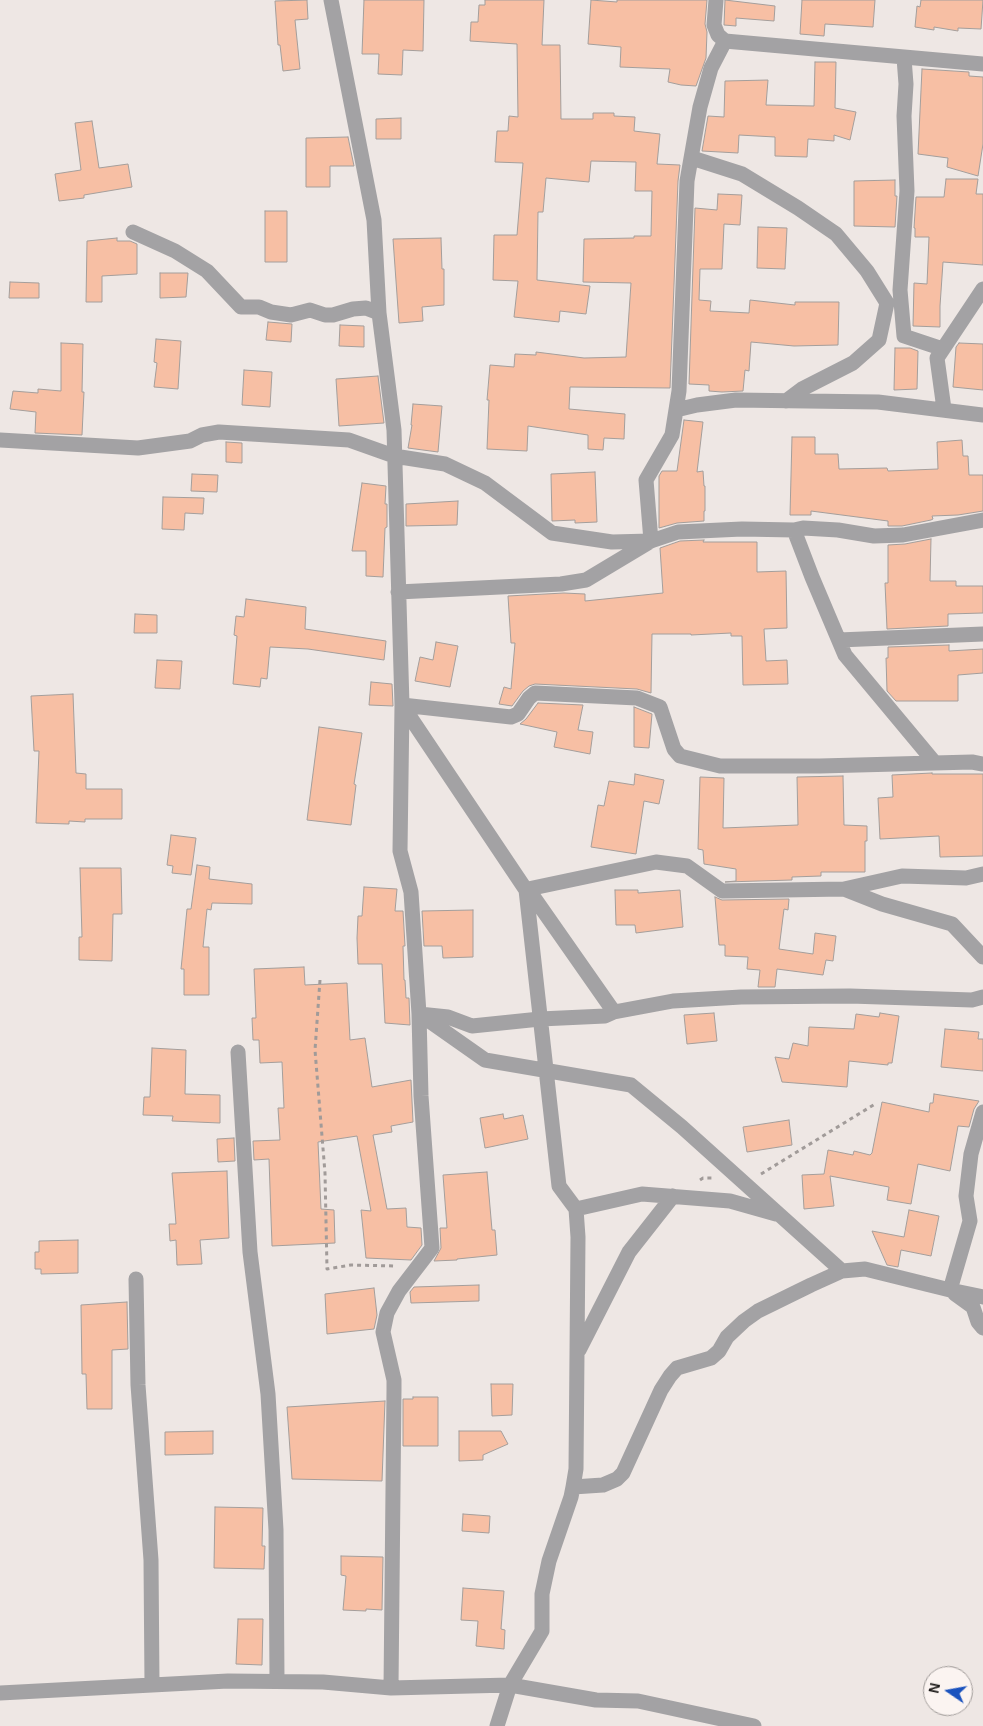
<!DOCTYPE html>
<style>
body{margin:0}
#map{position:relative;width:983px;height:1726px;overflow:hidden;background:#eee7e4;font-family:Arial,sans-serif}
canvas{display:block}
.north{position:absolute;left:923px;top:1666px;width:50px;height:50px;box-sizing:border-box;background:#fbf4f1;border:1px solid #a19c9a;border-radius:50%;rotate:282deg;font-size:14px;font-weight:700;line-height:20px;text-align:center;color:#1b1918}
.north::after{content:'';display:block;margin:auto;width:18px;height:22px;background:#1a52be;clip-path:polygon(50% 0,100% 100%,50% 72%,0 100%)}
</style>
<div id="map">
<canvas width="983" height="1726"></canvas>
<div class="north">N</div>
</div>
<script>
const context = document.querySelector('canvas').getContext('2d');
context.lineJoin = 'round';
function fill(path, color) {
  context.fillStyle = color;
  context.fill(path, 'evenodd');
}
function shape(rows) {
  const path = new Path2D();
  for (const r of rows) {
    path.moveTo(r[0], r[1]);
    for (let i = 2; i < r.length; i += 2) path.lineTo(r[i], r[i + 1]);
  }
  return path;
}
function trace(path, color, width, dash) {
  context.strokeStyle = color;
  context.lineWidth = width;
  context.lineCap = dash ? 'butt' : 'round';
  context.setLineDash(dash || []);
  context.stroke(path);
}
const building = shape([
 [307,0,308,19,295,20,300,69,283,71,280,45,278,45,275,1,307,0],
 [364,0,424,0,423,51,403,50,402,75,378,74,379,54,362,54,364,0],
 [485,0,544,0,542,45,560,45,561,119,593,119,593,113,614,113,614,116,635,117,634,131,660,134,657,164,680,165,678,181,670,388,570,387,569,409,625,414,624,439,604,438,603,450,588,449,588,435,528,426,527,451,487,449,489,400,487,400,490,365,514,367,515,354,536,355,536,352,584,358,626,357,631,283,583,282,584,239,634,238,634,236,651,236,652,191,635,191,636,162,591,161,589,182,546,178,543,212,538,212,537,280,590,286,586,314,560,311,559,322,514,317,518,281,493,280,494,235,517,235,523,163,495,162,497,131,508,131,509,116,518,117,517,44,470,41,471,22,478,22,479,5,485,5,485,0],
 [591,0,617,2,617,0,707,0,705,24,707,32,706,58,696,86,681,85,668,82,670,69,620,67,621,47,588,44,591,0],
 [725,0,775,6,774,21,736,18,736,26,724,25,725,0],
 [802,0,875,0,873,27,825,24,824,36,800,34,802,0],
 [921,0,983,0,981,29,958,28,958,31,934,27,934,30,915,27,917,6,920,7,921,0],
 [815,62,836,62,835,108,856,112,850,140,834,135,834,141,808,139,807,157,775,156,775,137,739,135,738,153,702,151,708,116,724,117,725,81,768,80,766,105,814,106,815,62],
 [922,69,969,72,969,76,983,77,983,144,978,176,947,167,948,158,918,154,922,69],
 [401,118,401,139,376,139,376,119,401,118],
 [92,121,99,168,128,164,132,187,84,195,84,198,59,201,55,174,81,170,75,123,92,121],
 [348,137,354,166,330,166,330,187,306,187,306,138,348,137],
 [946,179,978,179,976,194,983,194,983,265,943,262,940,306,940,327,913,326,914,283,927,284,929,237,915,237,915,228,914,228,916,197,944,197,946,179],
 [895,180,895,196,897,196,895,227,854,226,854,181,895,180],
 [718,194,742,195,740,225,724,224,722,269,700,269,699,300,711,301,710,311,749,313,750,300,795,305,795,302,839,302,838,345,794,346,751,342,749,371,745,370,743,391,722,392,709,391,709,385,689,384,695,208,717,210,718,194],
 [265,211,287,211,287,262,265,262,265,211],
 [758,227,787,228,785,269,757,268,758,227],
 [117,238,117,241,130,241,137,244,137,274,102,276,102,302,86,302,87,241,117,238],
 [441,238,442,269,444,269,444,305,422,307,423,321,399,323,393,239,441,238],
 [160,273,188,273,186,297,160,298,160,273],
 [10,282,39,283,39,298,9,298,10,282],
 [268,322,292,324,291,342,266,340,268,322],
 [340,325,364,326,364,347,339,346,340,325],
 [156,339,181,341,178,389,154,387,157,363,154,362,156,339],
 [61,343,83,344,82,392,84,392,82,435,35,433,36,412,10,409,13,391,38,393,38,389,61,391,61,343],
 [959,343,983,344,983,390,953,387,956,347,959,343],
 [895,348,910,348,918,351,917,389,894,390,895,348],
 [244,370,272,372,270,407,242,405,244,370],
 [378,376,384,423,339,426,336,379,378,376],
 [413,404,442,406,438,452,408,448,412,425,411,425,413,404],
 [684,420,703,422,697,472,703,471,704,486,705,486,705,511,704,511,704,521,677,523,659,528,659,476,662,471,677,471,684,420],
 [792,437,815,437,815,454,838,454,839,469,887,468,888,471,938,469,937,442,962,440,963,456,968,456,969,475,983,475,983,511,958,515,932,516,933,519,931,520,902,526,888,526,888,521,811,511,811,515,790,515,792,437],
 [226,442,242,443,242,463,226,462,226,442],
 [595,472,597,522,575,523,575,520,552,521,551,474,595,472],
 [192,474,218,475,217,492,191,491,192,474],
 [362,483,386,486,385,504,387,504,387,527,385,528,383,577,366,576,366,551,352,551,362,483],
 [163,497,204,498,203,514,185,513,184,530,162,529,163,497],
 [458,501,457,525,406,526,406,504,458,501],
 [931,539,930,581,956,581,956,586,983,586,983,613,948,614,948,626,887,629,885,583,888,583,888,545,905,544,931,539],
 [704,540,703,542,757,542,757,572,786,571,787,628,764,629,766,661,787,660,788,684,743,685,742,636,731,636,731,633,691,635,691,634,652,634,651,693,637,689,535,684,529,686,523,691,512,706,499,704,504,687,511,689,515,643,511,643,508,596,564,593,585,594,585,601,663,593,660,548,680,541,704,540],
 [246,599,306,607,305,629,386,641,384,660,308,649,270,647,267,679,261,678,260,687,233,684,237,636,234,635,236,616,244,617,246,599],
 [135,614,157,615,157,633,134,633,135,614],
 [436,642,458,646,450,687,415,681,420,657,433,660,436,642],
 [949,645,949,651,983,649,983,673,958,675,958,701,896,701,887,691,886,658,888,658,888,647,949,645],
 [157,660,182,661,180,689,155,688,157,660],
 [371,682,392,684,393,706,369,705,371,682],
 [73,694,76,773,86,774,86,789,122,789,122,819,85,819,85,822,69,821,69,824,36,823,39,751,34,751,31,696,73,694],
 [538,703,583,705,578,730,593,732,590,754,554,747,557,732,520,724,526,719,538,703],
 [634,707,652,714,649,748,634,747,634,707],
 [319,727,362,733,354,784,356,785,351,825,307,820,319,727],
 [932,773,932,774,983,774,983,856,940,857,939,836,880,839,878,798,893,797,892,775,932,773],
 [635,774,664,780,659,804,644,801,636,854,591,847,598,805,604,806,609,781,634,785,635,774],
 [843,776,844,825,867,826,867,841,865,841,865,872,821,872,821,876,792,877,792,880,725,882,736,881,736,869,704,864,703,850,698,849,700,777,724,778,723,828,798,825,797,777,843,776],
 [171,835,196,838,191,875,172,873,173,866,167,865,171,835],
 [197,865,210,867,209,879,252,884,252,904,212,903,211,910,207,909,203,947,209,947,209,995,184,995,184,969,181,969,187,909,191,909,197,865],
 [80,868,121,868,122,914,113,914,112,961,79,960,79,937,82,937,80,868],
 [364,887,397,889,395,911,403,911,405,946,403,946,404,980,405,980,406,998,409,998,410,1025,385,1023,382,964,358,964,357,938,358,916,362,916,364,887],
 [615,890,638,890,638,893,680,890,683,927,636,933,635,925,616,925,615,890],
 [715,897,722,900,789,899,788,910,784,909,779,949,813,954,815,933,836,936,833,961,826,960,823,975,777,969,775,987,758,987,760,970,747,969,748,957,725,956,725,945,719,945,715,897],
 [473,910,473,957,443,958,442,946,424,946,422,911,473,910],
 [304,967,305,985,347,983,350,1040,365,1038,372,1087,411,1080,413,1122,391,1126,392,1132,373,1135,387,1209,406,1208,407,1227,421,1228,422,1245,411,1260,366,1258,361,1210,371,1211,357,1136,318,1142,321,1209,334,1210,335,1243,272,1246,269,1159,254,1160,253,1141,280,1140,278,1108,284,1108,282,1062,260,1063,259,1040,253,1040,252,1018,256,1018,254,969,304,967],
 [714,1013,717,1041,687,1044,684,1015,714,1013],
 [880,1013,899,1016,892,1063,888,1063,888,1065,849,1061,847,1087,782,1082,775,1057,789,1059,793,1043,808,1046,809,1027,854,1029,856,1014,879,1017,880,1013],
 [945,1029,979,1032,978,1039,983,1039,983,1071,941,1067,945,1029],
 [152,1048,186,1050,185,1094,220,1095,220,1123,172,1121,173,1116,143,1115,144,1097,150,1097,152,1048],
 [934,1094,979,1101,974,1109,969,1127,958,1126,950,1171,918,1164,911,1204,887,1200,889,1187,830,1176,834,1206,804,1209,802,1175,824,1174,828,1150,853,1155,854,1151,870,1155,872,1153,882,1102,929,1112,930,1103,933,1103,934,1094],
 [503,1114,504,1119,523,1115,528,1139,485,1148,480,1118,503,1114],
 [789,1120,792,1145,747,1152,743,1127,789,1120],
 [234,1138,235,1161,218,1162,217,1139,234,1138],
 [227,1171,229,1238,200,1240,202,1264,177,1265,176,1240,170,1241,169,1224,176,1224,172,1173,227,1171],
 [487,1172,492,1230,495,1230,497,1255,457,1259,457,1260,434,1261,441,1248,440,1228,447,1228,443,1175,487,1172],
 [909,1210,939,1216,931,1256,901,1250,898,1267,887,1265,872,1231,904,1237,909,1210],
 [78,1240,78,1273,41,1274,41,1269,35,1269,35,1252,39,1252,39,1241,78,1240],
 [479,1285,479,1301,411,1303,410,1292,414,1287,479,1285],
 [374,1288,377,1315,374,1329,327,1334,325,1294,374,1288],
 [127,1302,128,1349,112,1350,112,1409,87,1409,86,1374,82,1374,81,1305,127,1302],
 [491,1384,513,1384,512,1415,492,1416,491,1384],
 [413,1397,438,1397,438,1446,403,1446,403,1399,413,1399,413,1397],
 [385,1401,382,1481,292,1479,287,1407,385,1401],
 [213,1431,213,1454,165,1455,165,1432,213,1431],
 [459,1431,501,1431,508,1444,483,1455,483,1460,459,1461,459,1431],
 [215,1507,263,1508,262,1546,265,1546,264,1569,214,1568,215,1507],
 [463,1514,490,1516,489,1533,462,1531,463,1514],
 [341,1556,383,1557,382,1610,366,1609,366,1611,343,1610,346,1576,341,1575,341,1556],
 [463,1588,504,1591,501,1629,505,1630,504,1649,476,1646,478,1621,461,1620,463,1588],
 [238,1619,263,1619,262,1665,236,1664,238,1619]
]);
fill(building, '#f7bfa4');
trace(building, '#a49e9b', 1);
trace(shape([
 [320,980,315,1050,325,1173,327,1269,351,1265,397,1266],
 [761,1174,875,1104],
 [700,1180,703,1178,713,1178]
]), '#a19b99', 3, [4, 4]);
trace(shape([
 [331,0,374,220,379,313,394,430,402,705,400,851,411,892,419,1014,421,1096,432,1248,399,1291,387,1313,383,1332,394,1380,394,1390,391,1688],
 [716,0,714,25,718,35,725,41,983,64],
 [904,58,906,84,904,116,907,191,900,290,904,336,943,349],
 [692,158,742,174,798,208,836,234,867,271,887,303,879,340,853,363,802,389,786,401],
 [133,232,175,251,207,271,241,307,259,307,271,312,291,315,310,310,325,315,333,315,353,309,366,308,379,313],
 [944,409,937,358,983,289],
 [676,410,697,405,736,400,878,402,983,415],
 [0,440,138,448,190,441,202,435,219,432,349,440,394,456,445,464,485,483,552,533,612,542,651,541,646,480,672,435,679,391,687,181,700,107,711,68,725,41],
 [794,530,812,577,845,655,935,763],
 [398,592,561,584,586,580,651,541,678,532,742,529,794,530,803,528,838,530,874,536,903,535,983,520],
 [839,640,983,634],
 [402,705,526,890,559,1186,576,1209,578,1237,576,1469,573,1487,571,1497,549,1561,542,1594,542,1631,510,1685,497,1726],
 [402,705,511,717,518,714,529,698,535,693,637,698,660,707,674,749,680,756,720,766,820,766,972,762,983,764],
 [844,889,882,904,952,924,983,957],
 [614,1012,673,1001,741,997,850,996,972,1000,983,997],
 [419,1014,448,1017,472,1026,540,1019,605,1016,614,1012,528,889,656,862,687,866,722,891,844,889,902,876,966,878,983,874],
 [421,1015,485,1060,631,1085,682,1127,842,1271],
 [238,1052,250,1252,268,1394,276,1530,277,1681],
 [576,1209,642,1194,730,1201,776,1214],
 [136,1279,138,1385,151,1560,152,1685],
 [950,1290,970,1221,966,1196,971,1154,983,1112],
 [955,1294,973,1307,978,1322,983,1328],
 [579,1350,629,1252,673,1196],
 [573,1487,603,1485,617,1479,623,1473,661,1390,670,1376,677,1368,711,1358,719,1351,727,1337,744,1321,758,1311,811,1285,842,1271,865,1269,950,1290,983,1297],
 [0,1693,228,1681,323,1682,391,1688,510,1685,596,1700,638,1701,754,1726]
]), '#a3a2a4', 15);
</script>
